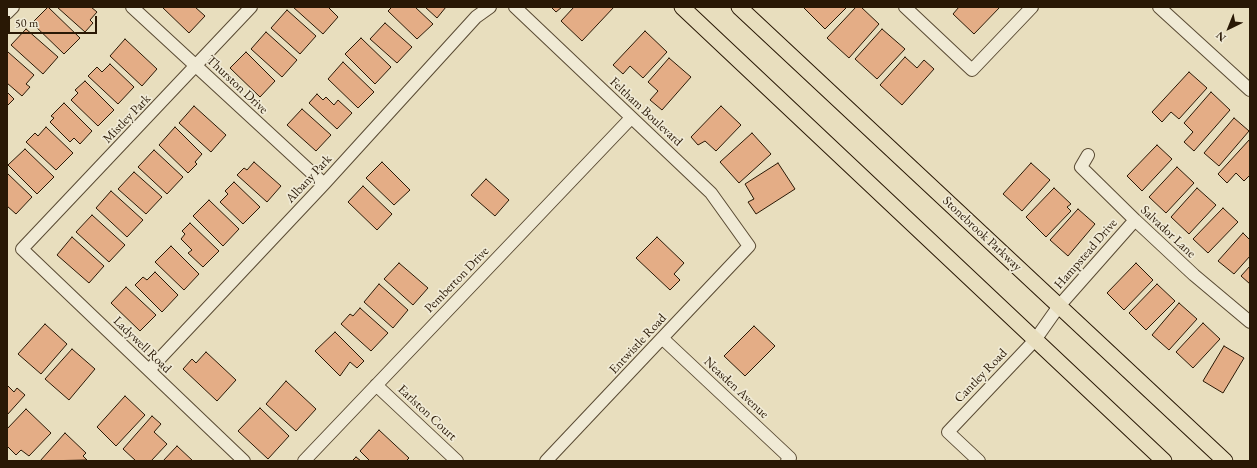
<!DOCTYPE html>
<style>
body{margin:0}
#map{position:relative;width:1257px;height:468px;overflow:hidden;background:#e8debe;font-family:"EB Garamond",serif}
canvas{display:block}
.frame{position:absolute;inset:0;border:8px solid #291805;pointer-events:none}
.north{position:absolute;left:1209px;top:8px;width:40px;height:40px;-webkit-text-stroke:3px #f0ead5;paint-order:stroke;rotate:223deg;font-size:11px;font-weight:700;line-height:16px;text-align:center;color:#291805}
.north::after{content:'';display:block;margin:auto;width:14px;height:18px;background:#291805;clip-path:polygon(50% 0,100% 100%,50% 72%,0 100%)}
.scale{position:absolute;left:8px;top:16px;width:89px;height:18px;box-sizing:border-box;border:2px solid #291805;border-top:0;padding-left:5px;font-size:12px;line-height:14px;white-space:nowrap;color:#291805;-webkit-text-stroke:3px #f0ead5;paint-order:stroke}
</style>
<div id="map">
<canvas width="1257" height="468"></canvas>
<div class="frame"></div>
<div class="north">N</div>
<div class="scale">50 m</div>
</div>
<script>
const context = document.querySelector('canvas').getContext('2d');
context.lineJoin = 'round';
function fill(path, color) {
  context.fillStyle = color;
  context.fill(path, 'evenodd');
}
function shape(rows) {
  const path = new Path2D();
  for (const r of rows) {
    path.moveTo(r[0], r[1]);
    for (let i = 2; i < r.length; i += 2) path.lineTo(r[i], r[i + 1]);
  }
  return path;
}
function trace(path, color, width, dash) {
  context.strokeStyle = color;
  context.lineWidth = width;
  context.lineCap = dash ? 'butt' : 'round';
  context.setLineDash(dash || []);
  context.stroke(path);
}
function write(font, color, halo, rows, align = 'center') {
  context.font = font + ' "EB Garamond",serif';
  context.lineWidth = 3.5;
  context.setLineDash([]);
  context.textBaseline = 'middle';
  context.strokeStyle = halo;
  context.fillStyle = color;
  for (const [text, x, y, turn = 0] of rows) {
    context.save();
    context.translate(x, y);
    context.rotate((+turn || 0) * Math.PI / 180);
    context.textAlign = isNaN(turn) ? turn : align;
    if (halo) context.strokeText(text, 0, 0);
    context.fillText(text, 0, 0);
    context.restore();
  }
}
const building = shape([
 [48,7,80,38,64,54,32,23,48,7],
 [57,7,91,7,97,12,90,20,93,23,85,32,57,7],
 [162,7,195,7,205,16,189,33,162,7],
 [293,7,328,7,338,17,323,34,293,7],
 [392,7,415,7,433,24,417,39,388,11,392,7],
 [425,7,446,7,437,18,425,7],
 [551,7,562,7,556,12,551,7],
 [574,7,614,7,582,41,561,21,574,7],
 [804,7,847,7,825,29,804,8,804,7],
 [856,7,861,7,879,24,849,58,827,38,856,7],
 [959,7,1000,7,974,34,953,14,959,7],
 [287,10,316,36,300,54,271,28,287,10],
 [385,23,412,47,397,63,370,39,385,23],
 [26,29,58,57,43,74,11,45,26,29],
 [882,29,905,49,877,79,855,59,882,29],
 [645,31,667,52,643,78,630,66,623,74,613,65,645,31],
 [266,32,297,60,282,77,251,49,266,32],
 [361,38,391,67,375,84,345,54,361,38],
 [125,39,157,69,142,86,110,56,125,39],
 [7,52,8,52,34,75,26,84,30,87,22,96,7,83,7,52],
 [246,52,275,81,260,97,230,68,246,52],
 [905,57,917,68,924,60,934,69,902,105,880,85,905,57],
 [669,58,691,77,662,110,650,100,658,91,648,82,669,58],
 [343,62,374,92,358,108,328,79,343,62],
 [110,64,134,87,118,104,88,76,97,67,102,72,110,64],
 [1189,72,1207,88,1179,119,1171,112,1162,122,1152,112,1189,72],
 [85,81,114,110,98,126,71,100,78,93,75,90,85,81],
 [7,92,14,99,7,106,7,92],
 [1211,92,1230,110,1194,151,1184,142,1193,132,1184,123,1211,92],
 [317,94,323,100,326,97,334,105,338,100,352,113,337,129,309,103,317,94],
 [64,103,92,131,80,144,74,138,70,142,50,122,54,118,51,116,64,103],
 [194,106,226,135,211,152,179,123,194,106],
 [721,106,741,125,716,151,705,141,698,145,691,137,721,106],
 [302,109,331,135,316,151,287,125,302,109],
 [1234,118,1249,131,1219,166,1204,153,1234,118],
 [46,127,73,153,56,170,26,142,35,133,38,136,46,127],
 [175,127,202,154,195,162,197,164,188,173,159,145,175,127],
 [752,133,771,154,739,183,720,162,752,133],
 [1250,139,1250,175,1244,181,1236,173,1227,183,1218,174,1250,139],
 [1157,145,1172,159,1142,191,1127,176,1157,145],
 [25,149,54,177,37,194,8,165,25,149],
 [154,150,183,177,167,194,138,167,154,150],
 [254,162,281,186,267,202,237,175,244,168,247,170,254,162],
 [382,162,410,190,394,205,366,178,382,162],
 [778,163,795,189,756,214,748,202,754,199,745,184,778,163],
 [1031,163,1050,180,1022,211,1003,194,1031,163],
 [1177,167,1194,183,1166,213,1149,197,1177,167],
 [134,172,162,197,146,214,118,189,134,172],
 [7,173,32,197,16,214,7,206,7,173],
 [486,179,509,200,495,216,471,195,486,179],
 [234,182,260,207,243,224,220,202,228,194,225,191,234,182],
 [363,186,392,214,377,230,348,202,363,186],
 [1054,188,1071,204,1067,207,1071,211,1046,237,1026,217,1054,188],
 [1197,188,1216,205,1189,234,1171,217,1197,188],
 [111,191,143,220,127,237,96,208,111,191],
 [209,200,239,229,223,246,193,216,209,200],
 [1223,208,1238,222,1208,253,1193,239,1223,208],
 [1078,209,1095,224,1068,256,1050,240,1078,209],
 [92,215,125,245,109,262,76,232,92,215],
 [190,223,219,251,203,267,188,253,192,250,181,239,185,234,182,231,190,223],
 [1243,233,1250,240,1250,256,1234,274,1218,261,1243,233],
 [72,237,104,266,89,283,57,255,72,237],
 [657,237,684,263,674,274,680,280,670,290,636,258,657,237],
 [171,246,199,274,184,290,155,262,171,246],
 [399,263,428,288,413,305,384,279,399,263],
 [1136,263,1153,280,1124,310,1107,293,1136,263],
 [1250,266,1250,284,1241,276,1250,266],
 [155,272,178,295,162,312,135,285,143,277,147,280,155,272],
 [379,284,408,310,393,328,364,302,379,284],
 [1157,284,1175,301,1146,330,1129,313,1157,284],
 [126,287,156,315,140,331,111,303,126,287],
 [1179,303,1197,319,1169,350,1152,335,1179,303],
 [360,308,388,333,371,351,341,324,350,314,353,316,360,308],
 [1203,323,1220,339,1193,368,1176,352,1203,323],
 [45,324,67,344,41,374,18,354,45,324],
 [754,326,775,346,745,376,724,356,754,326],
 [335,332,364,361,357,368,350,362,340,376,315,351,335,332],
 [1224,346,1244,358,1223,393,1203,381,1224,346],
 [72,349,95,369,69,400,45,379,72,349],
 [206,352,236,380,217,401,183,369,192,359,196,363,206,352],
 [286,381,316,409,296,431,266,404,286,381],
 [7,385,14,392,17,388,25,395,7,415,7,385],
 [125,396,145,415,116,446,97,427,125,396],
 [260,408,289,436,268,459,238,431,260,408],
 [26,409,51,433,29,456,21,450,16,455,7,446,7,429,26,409],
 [152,416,161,424,154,432,167,444,151,461,136,461,123,449,152,416],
 [379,430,409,458,406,461,370,461,360,451,379,430],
 [65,433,86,453,83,456,87,460,40,461,65,433],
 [177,446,193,461,163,461,177,446],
 [356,457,361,461,352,461,356,457]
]);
fill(building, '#e4ad86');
trace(building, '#291805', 1);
const minor = shape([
 [132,7,324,184],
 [515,7,711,193,749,246,546,461],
 [905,7,972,70,1032,7],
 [1159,7,1250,90],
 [7,13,13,7],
 [1088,155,1081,167,1135,220,1194,275,1250,322],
 [662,338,790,458,787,461],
 [149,370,324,184,476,17,490,7],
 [376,385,457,461],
 [244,461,22,249,251,7],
 [304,461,631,118],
 [979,461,948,432,1035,340,1059,306,1135,220]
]);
const major = shape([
 [682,7,1164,461],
 [739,7,1225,461]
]);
trace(minor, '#594a33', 14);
trace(major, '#291805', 17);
trace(minor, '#f0ead5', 12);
trace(major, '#e8debe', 15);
write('13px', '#291805', '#f0ead5', [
 ["Thurston Drive",237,85,43],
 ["Feltham Boulevard",646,112,43],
 ["Mistley Park",127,119,-46],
 ["Albany Park",309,179,-47],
 ["Salvador Lane",1168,232,43],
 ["Stonebrook Parkway",982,234,43],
 ["Hampstead Drive",1086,254,-49],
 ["Pemberton Drive",457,280,-46],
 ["Entwistle Road",638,344,-47],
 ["Ladywell Road",142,345,44],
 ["Cantley Road",981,376,-46],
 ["Neasden Avenue",736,388,43],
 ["Earlston Court",427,413,43]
]);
</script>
